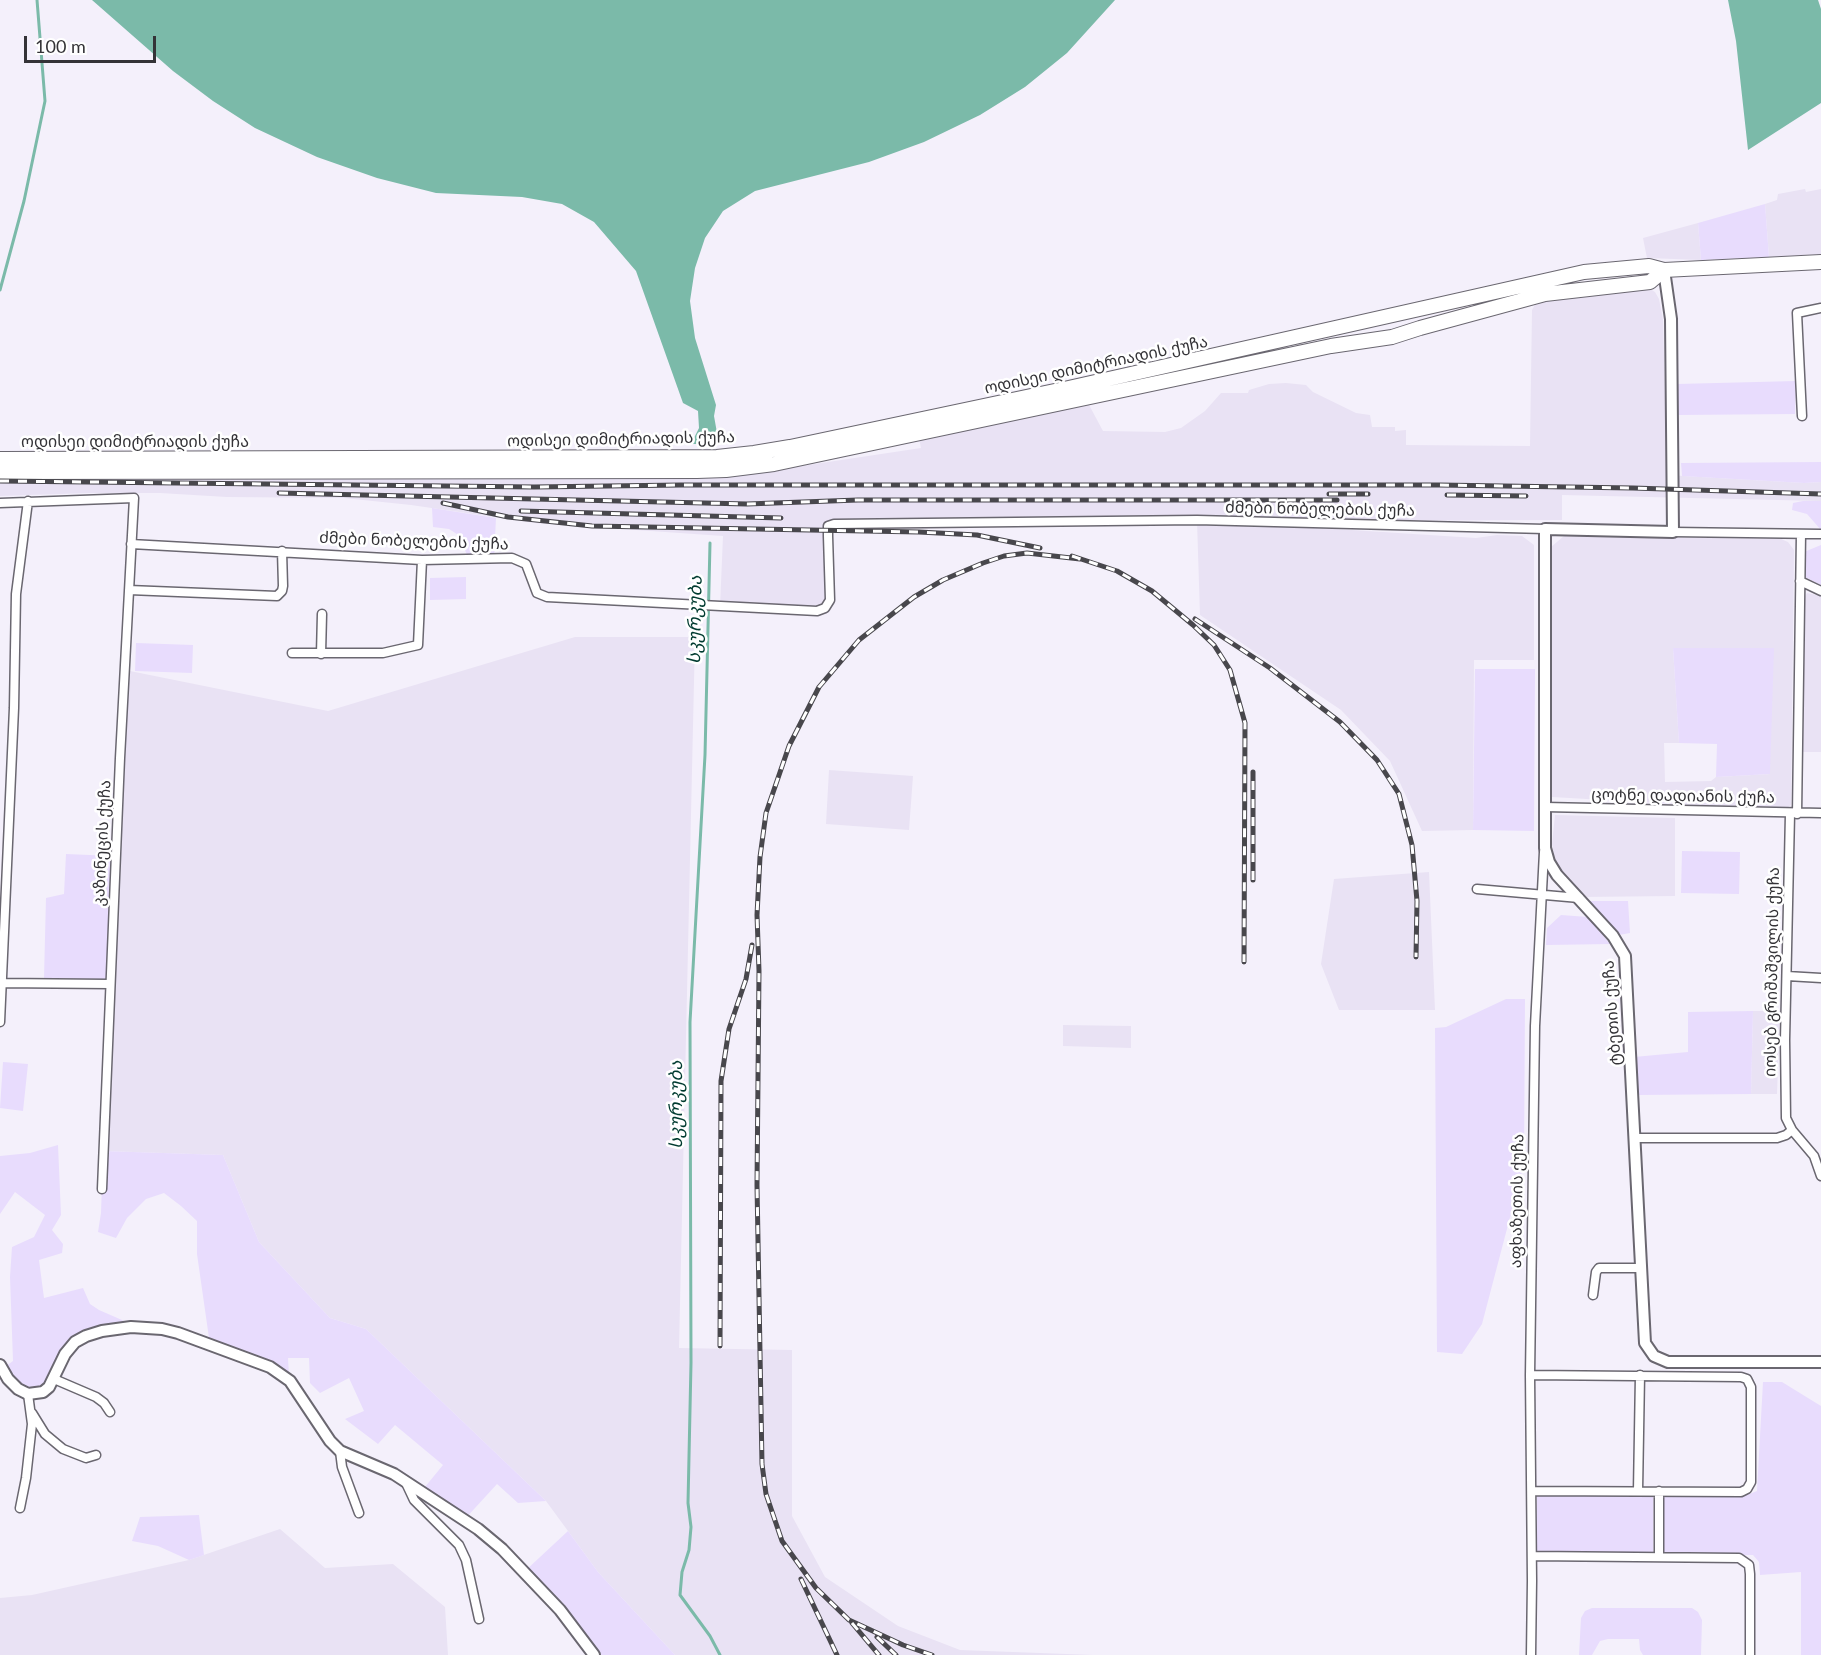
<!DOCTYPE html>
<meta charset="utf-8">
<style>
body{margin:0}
#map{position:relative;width:1821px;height:1655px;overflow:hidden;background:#f4f0fb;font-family:Lato,sans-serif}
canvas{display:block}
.scale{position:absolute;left:24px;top:36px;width:132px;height:27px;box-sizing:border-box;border:3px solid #343337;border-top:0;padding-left:8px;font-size:18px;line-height:21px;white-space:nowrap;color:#343337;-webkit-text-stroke:4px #fff;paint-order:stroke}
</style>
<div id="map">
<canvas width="1821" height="1655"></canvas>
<div class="scale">100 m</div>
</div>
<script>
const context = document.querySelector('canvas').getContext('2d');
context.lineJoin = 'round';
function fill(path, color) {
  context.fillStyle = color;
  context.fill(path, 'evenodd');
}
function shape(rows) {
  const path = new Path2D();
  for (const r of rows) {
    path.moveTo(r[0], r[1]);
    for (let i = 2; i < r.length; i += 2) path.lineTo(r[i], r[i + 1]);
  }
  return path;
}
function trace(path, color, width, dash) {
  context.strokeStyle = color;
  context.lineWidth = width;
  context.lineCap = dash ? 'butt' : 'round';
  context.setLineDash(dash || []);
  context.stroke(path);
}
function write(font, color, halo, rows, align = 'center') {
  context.font = font + ' Lato,"Noto Sans Georgian",sans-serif';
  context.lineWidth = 5;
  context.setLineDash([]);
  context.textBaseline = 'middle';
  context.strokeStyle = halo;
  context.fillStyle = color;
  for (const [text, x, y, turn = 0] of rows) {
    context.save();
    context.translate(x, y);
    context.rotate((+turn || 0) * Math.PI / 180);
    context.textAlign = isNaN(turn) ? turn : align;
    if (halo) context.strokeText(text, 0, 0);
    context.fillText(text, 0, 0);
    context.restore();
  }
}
fill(shape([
 [1805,189,1806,192,1821,189,1821,254,1769,257,1765,204,1777,200,1778,194],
 [1698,223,1701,260,1647,258,1643,238],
 [1647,287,1655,292,1659,299,1663,320,1667,475,1804,483,1821,482,1821,501,1562,495,1562,520,1211,521,1476,538,1497,535,1522,536,1534,545,1534,660,1474,660,1473,830,1422,831,1390,761,1341,710,1200,615,1197,521,828,526,830,600,825,608,720,607,723,536,535,523,411,505,344,498,227,497,160,493,88,493,0,496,0,478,619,475,735,476,921,448,919,438,1088,403,1103,431,1165,432,1181,428,1205,411,1221,393,1248,393,1249,390,1269,384,1286,383,1306,385,1313,392,1356,413,1370,415,1372,427,1395,427,1395,431,1406,430,1406,445,1530,446,1532,310,1536,303,1549,298],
 [1564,536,1781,539,1788,542,1794,550,1791,805,1787,808,1708,806,1552,797,1549,644,1551,547],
 [1673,648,1770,774,1716,777,1711,781,1665,782,1664,743,1679,743],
 [1807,593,1821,596,1821,752,1800,752,1802,601],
 [575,637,695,637,679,1348,792,1350,792,1516,825,1577,898,1626,960,1650,1093,1655,675,1655,598,1572,546,1501,366,1329,330,1318,259,1242,223,1155,103,1151,125,670,328,711],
 [829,770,913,776,909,830,826,824],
 [1555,815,1675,818,1675,896,1581,897,1565,879,1555,862,1552,844],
 [1429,872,1435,1010,1339,1010,1321,964,1334,879],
 [1753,1011,1780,1011,1777,1094,1751,1094],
 [1063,1025,1131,1026,1131,1048,1063,1046],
 [280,1529,325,1568,393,1564,445,1607,448,1655,0,1655,0,1598,32,1595,189,1560]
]), '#e9e2f4');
fill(shape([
 [1765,204,1769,257,1701,260,1698,223],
 [1796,381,1795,414,1678,415,1677,384],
 [1821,462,1821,482,1804,483,1682,476,1681,463],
 [1803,501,1821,501,1821,530,1807,514,1792,510,1793,503],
 [432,508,496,518,494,558,468,558,460,536,449,529,433,527],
 [1821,545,1821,585,1805,577,1802,570,1804,552],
 [466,577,466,599,430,600,430,578],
 [136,643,193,645,192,673,135,671],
 [1673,648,1774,648,1770,774,1716,777,1717,744,1679,743],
 [1475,669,1535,669,1534,831,1473,830],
 [1682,851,1740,852,1739,894,1681,893],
 [66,854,114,856,106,980,44,978,46,898,64,894],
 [1590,901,1628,901,1630,933,1619,935],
 [1561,915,1588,917,1610,944,1546,945,1547,928],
 [1506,999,1525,999,1524,1164,1482,1324,1462,1354,1437,1352,1435,1028,1446,1027],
 [1753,1011,1751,1094,1638,1095,1634,1057,1688,1052,1688,1012],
 [3,1062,28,1064,23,1111,0,1108],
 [58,1145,61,1215,52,1230,63,1244,62,1253,39,1260,44,1298,83,1288,90,1304,99,1310,138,1327,75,1342,49,1387,28,1394,2,1369,13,1361,10,1277,12,1247,34,1237,45,1215,15,1192,0,1214,0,1156,30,1153],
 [103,1151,223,1155,259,1242,330,1318,366,1329,546,1501,518,1503,497,1484,464,1520,420,1493,443,1465,395,1425,378,1444,345,1419,364,1411,349,1378,320,1393,310,1383,309,1358,288,1358,289,1375,210,1345,197,1254,197,1221,181,1206,164,1193,146,1199,127,1218,116,1238,98,1232,101,1213],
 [1763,1382,1782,1382,1821,1406,1821,1655,1801,1655,1801,1572,1760,1575,1759,1562,1753,1555,1661,1555,1662,1493,1747,1495,1757,1491],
 [1537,1494,1653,1494,1653,1554,1537,1553],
 [199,1515,204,1555,189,1560,158,1546,132,1541,140,1517],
 [568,1531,598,1572,675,1655,594,1655,525,1571],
 [1592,1608,1692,1608,1698,1612,1702,1620,1701,1655,1643,1655,1640,1650,1639,1639,1608,1639,1600,1641,1592,1655,1579,1655,1581,1618,1585,1611]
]), '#e8dcfd');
fill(shape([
 [92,0,1115,0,1067,53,1025,87,980,115,924,142,869,162,755,191,723,211,705,238,695,268,690,301,695,338,716,405,714,416,719,444,691,444,699,428,698,411,683,403,636,271,594,222,562,204,522,197,436,193,377,178,317,157,255,128,213,101,173,71],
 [1728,0,1818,0,1821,9,1821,103,1748,150,1736,41]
]), '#7bbaa9');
trace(shape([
 [0,290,24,201,45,101,37,0],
 [710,543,705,755,690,1022,691,1363,688,1503,691,1527,689,1550,682,1572,680,1595,710,1636,720,1655]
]), '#7bbaa9', 3);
const minor = shape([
 [1802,416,1797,313,1821,308],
 [0,503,134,498,120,758,102,1189],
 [1673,532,1821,534],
 [131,544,422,560,512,558,526,564,537,593,547,597,817,611,825,608,830,600,828,536,828,526,834,524,1197,520,1545,529],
 [1800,581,1821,591],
 [129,590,277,596,282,591,283,586,282,551],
 [292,653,383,653,418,645,422,560],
 [321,654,322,614],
 [1545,807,1821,813],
 [1790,814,1785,1040,1786,1118,1792,1130,1814,1156,1821,1176],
 [1797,814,1801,534],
 [1477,889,1579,898],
 [1787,976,1821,978],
 [0,983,110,984],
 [0,1022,14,708,16,594,28,501],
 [1634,1138,1777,1138,1786,1135,1792,1130],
 [1593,1295,1596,1272,1599,1268,1641,1268],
 [1530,1375,1741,1377,1747,1379,1751,1387,1751,1482,1747,1489,1741,1492,1532,1491],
 [54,1379,96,1397,104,1403,110,1412],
 [32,1413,45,1434,63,1449,86,1458,96,1455],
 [340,1451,342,1467,359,1513],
 [406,1483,414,1500,459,1545,466,1560,479,1619],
 [1638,1491,1640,1375],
 [1659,1491,1659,1557],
 [20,1508,26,1478,32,1424,28,1394],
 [1532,1556,1739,1558,1749,1565,1750,1574,1750,1655],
 [1531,1655,1532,1581,1530,1375,1535,1026,1544,852]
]);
const tertiary = shape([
 [1664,270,1671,319,1673,532,1545,529,1545,848,1549,862,1557,875,1613,936,1625,956,1645,1343,1654,1356,1668,1362,1821,1362],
 [0,1365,8,1379,18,1389,28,1394,43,1392,49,1387,65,1354,75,1342,86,1336,102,1331,131,1327,162,1329,178,1333,270,1367,290,1381,330,1441,340,1451,394,1474,478,1529,502,1549,560,1610,594,1655]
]);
const primary = shape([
 [0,459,717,457,754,453,790,447,1064,389,1584,272,1649,266,1664,270,1821,262],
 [0,472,697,471,726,470,774,464,1331,346,1392,337,1420,328,1545,294,1650,282,1664,270]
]);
trace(minor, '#6a6770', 11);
trace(tertiary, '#6a6770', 14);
trace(primary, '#6a6770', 16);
trace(minor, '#fff', 8);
trace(tertiary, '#fff', 10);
trace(primary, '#fff', 14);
const rail = shape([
 [0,481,534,487,681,485,1439,485,1633,488,1821,494],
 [279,493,747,504,858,500,1337,500],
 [1329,494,1368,494],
 [1447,495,1526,496],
 [443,503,508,517,592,526,919,532,977,535,1040,548],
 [521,511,781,518],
 [1072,556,1117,571,1152,591,1193,625,1214,645,1230,670,1245,723,1244,962],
 [1195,619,1270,668,1340,722,1377,760,1399,794,1412,845,1417,901,1416,957],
 [1253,880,1253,772],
 [720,1346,721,1081,729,1029,746,979,752,945],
 [801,1579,837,1655],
 [852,1623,879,1655],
 [877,1637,896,1655],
 [932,1655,903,1645,849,1620,816,1588,782,1541,766,1494,762,1464,757,1185,759,971,757,915,760,857,766,813,789,746,819,687,859,640,914,597,943,580,983,563,1004,556,1027,553,1080,559]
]);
trace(rail, '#48474c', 5);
trace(rail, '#fff', 3, [9]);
write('16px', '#343337', '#fff', [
 ["ოდისეი დიმიტრიადის ქუჩა",1096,365,-12],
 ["ოდისეი დიმიტრიადის ქუჩა",621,439,-1],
 ["ოდისეი დიმიტრიადის ქუჩა",135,442],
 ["ძმები ნობელების ქუჩა",1320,509,1],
 ["ძმები ნობელების ქუჩა",414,541,2],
 ["ცოტნე დადიანის ქუჩა",1683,796,1],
 ["კაზინეცის ქუჩა",102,843,-87],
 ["იოსებ გრიშაშვილის ქუჩა",1772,972,-89],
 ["ტბეთის ქუჩა",1612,1013,-94],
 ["აფხაზეთის ქუჩა",1517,1201,-89]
]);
write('italic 18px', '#003b30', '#fff', [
 ["სკურკუბა",695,620,-89],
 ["სკურკუბა",676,1105,-90]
]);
</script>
